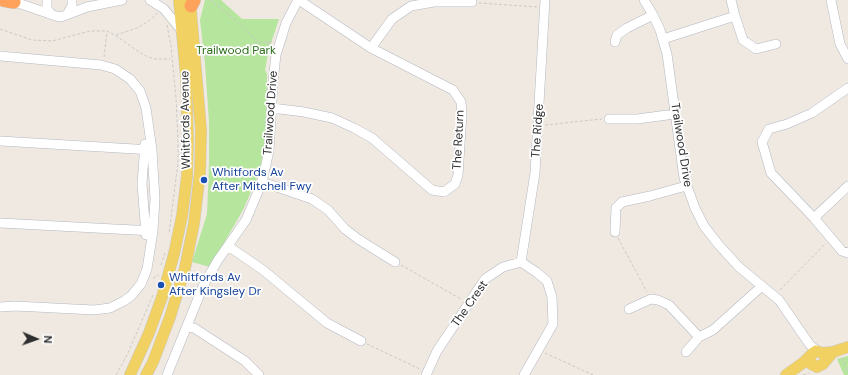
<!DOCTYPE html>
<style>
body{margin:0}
#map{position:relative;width:848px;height:375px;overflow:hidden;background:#efe9e1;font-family:"DM Sans",sans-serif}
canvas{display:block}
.north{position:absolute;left:16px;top:319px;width:40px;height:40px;-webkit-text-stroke:3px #fff;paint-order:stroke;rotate:92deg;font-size:11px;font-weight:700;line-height:16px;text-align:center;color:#2e2e2e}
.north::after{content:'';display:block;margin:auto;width:14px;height:18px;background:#2e2e2e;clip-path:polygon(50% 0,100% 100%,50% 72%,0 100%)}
</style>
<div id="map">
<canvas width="848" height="375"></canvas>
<div class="north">N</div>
</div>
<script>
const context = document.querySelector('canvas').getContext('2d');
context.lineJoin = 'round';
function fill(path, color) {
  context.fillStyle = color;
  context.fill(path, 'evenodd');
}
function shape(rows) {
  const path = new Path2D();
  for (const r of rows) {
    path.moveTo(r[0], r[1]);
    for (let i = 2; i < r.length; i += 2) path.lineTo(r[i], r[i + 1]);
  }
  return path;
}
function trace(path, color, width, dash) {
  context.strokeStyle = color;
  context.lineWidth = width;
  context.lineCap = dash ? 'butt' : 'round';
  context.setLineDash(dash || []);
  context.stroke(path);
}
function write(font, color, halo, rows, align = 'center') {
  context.font = font + ' "DM Sans",sans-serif';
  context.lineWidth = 3.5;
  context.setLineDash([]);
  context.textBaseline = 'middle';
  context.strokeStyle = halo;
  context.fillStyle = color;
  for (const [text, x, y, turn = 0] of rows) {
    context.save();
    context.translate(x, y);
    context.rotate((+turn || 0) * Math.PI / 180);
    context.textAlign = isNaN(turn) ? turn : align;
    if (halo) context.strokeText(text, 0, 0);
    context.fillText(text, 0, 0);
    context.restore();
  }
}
fill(shape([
 [205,0,221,0,242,19,279,19,269,49,265,70,267,74,266,132,260,171,243,210,210,267,192,262,207,214,209,165,209,122,205,64,200,20],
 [848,356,848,375,844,375,837,359]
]), '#b6e59e');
const minor = shape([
 [9,0,56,16,61,17,87,7,122,0],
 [47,0,47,9,52,15],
 [150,0,164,9,182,31],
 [644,0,653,15,660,30,667,54,684,178,695,208,704,226,718,244,739,267,779,300,810,345,818,351],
 [731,0,735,16,743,40,756,49,776,44],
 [831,0,840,44,848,59],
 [68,13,72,6,72,0],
 [663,39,735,16],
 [615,42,617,35,627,28,653,15],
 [371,48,392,19,411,6,434,2,472,2],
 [0,56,101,65,115,69,130,79,140,91,146,108,152,150,155,199,153,231,147,269,141,284,131,296,124,301,110,308,94,310,15,306,0,307],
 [848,88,812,113,787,124,769,129,762,142,771,173,814,218,842,251,848,253],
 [272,108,304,112,332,118,354,128,372,138,432,190,444,192,455,184,458,175,462,114,461,102,453,90,371,48,299,0],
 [609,119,637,119,675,114],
 [0,141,152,150],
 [145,144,142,184,146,235],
 [262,182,312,199,328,210,345,229,358,239,395,262],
 [814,218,848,186],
 [0,223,153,231],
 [615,232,616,208,622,202,650,196,686,186],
 [228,246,263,270,327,323,361,341],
 [521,262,535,173,545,0],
 [629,309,651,299,658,300,669,305,699,337],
 [187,327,194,328,245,361,259,375],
 [686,352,699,337,713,330,762,286],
 [167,375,204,284,218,260,246,220,262,182,269,151,273,81,276,55,286,23,298,0],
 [426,375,437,351,485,279,503,267,521,262,536,272,547,281,552,297,553,324,524,375]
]);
const major = shape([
 [810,358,811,364,817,367,823,364,833,352],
 [130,375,149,333,162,297,174,254,182,216,187,176,188,138,186,76,179,0],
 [146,375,153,362,170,317,185,268,194,223,200,172,201,130,190,0],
 [786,375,804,362,813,353,816,351,822,353,833,352,848,347]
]);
const highway = shape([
 [3,0,14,2],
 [191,6,194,0]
]);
trace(minor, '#b4b7c1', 10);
trace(major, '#c9c9c9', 12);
trace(highway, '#c9c9c9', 14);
trace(shape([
 [210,0,234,19,258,42],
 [479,3,538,7],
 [167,25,171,46,176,98,178,140,178,162,169,234],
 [0,29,32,40,52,41,90,31,107,31,115,35,139,52,148,57,155,59,170,59],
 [116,35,137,28,149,21,157,13],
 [268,42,268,55],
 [206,56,233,52,261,42,272,42],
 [104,57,107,32],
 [545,125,602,119],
 [618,238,647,292],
 [161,265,165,253],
 [401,265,461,299],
 [153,278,159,275],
 [780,290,826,243],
 [367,344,420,369],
 [545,353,593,375],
 [842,358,848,372],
 [116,375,127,355,153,295],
 [803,375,809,373]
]), '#c9c9c9', 1, [3, 2]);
trace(minor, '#fff', 9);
trace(major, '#f2d163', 11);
trace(highway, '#ffa35c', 13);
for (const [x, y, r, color] of [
 [204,180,4,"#1a4fb4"],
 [161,285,4,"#1a4fb4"]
]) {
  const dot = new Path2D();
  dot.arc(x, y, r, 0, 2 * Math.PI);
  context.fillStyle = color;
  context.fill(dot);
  trace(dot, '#fff', 1.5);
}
write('12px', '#2c6e1b', '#fff', [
 ["Trailwood Park",236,51]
]);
write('12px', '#2e2e2e', '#fff', [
 ["Trailwood Drive",271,113,-86],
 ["Whitfords Avenue",186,120,-91],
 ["The Ridge",538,131,-86],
 ["The Return",459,140,-87],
 ["Trailwood Drive",681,145,81],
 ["The Crest",470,304,-55]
]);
write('12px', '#164399', '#fff', [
 ["Whitfords Av",212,173],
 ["After Mitchell Fwy",212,187],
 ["Whitfords Av",169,278],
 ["After Kingsley Dr",169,292]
], 'left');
</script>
